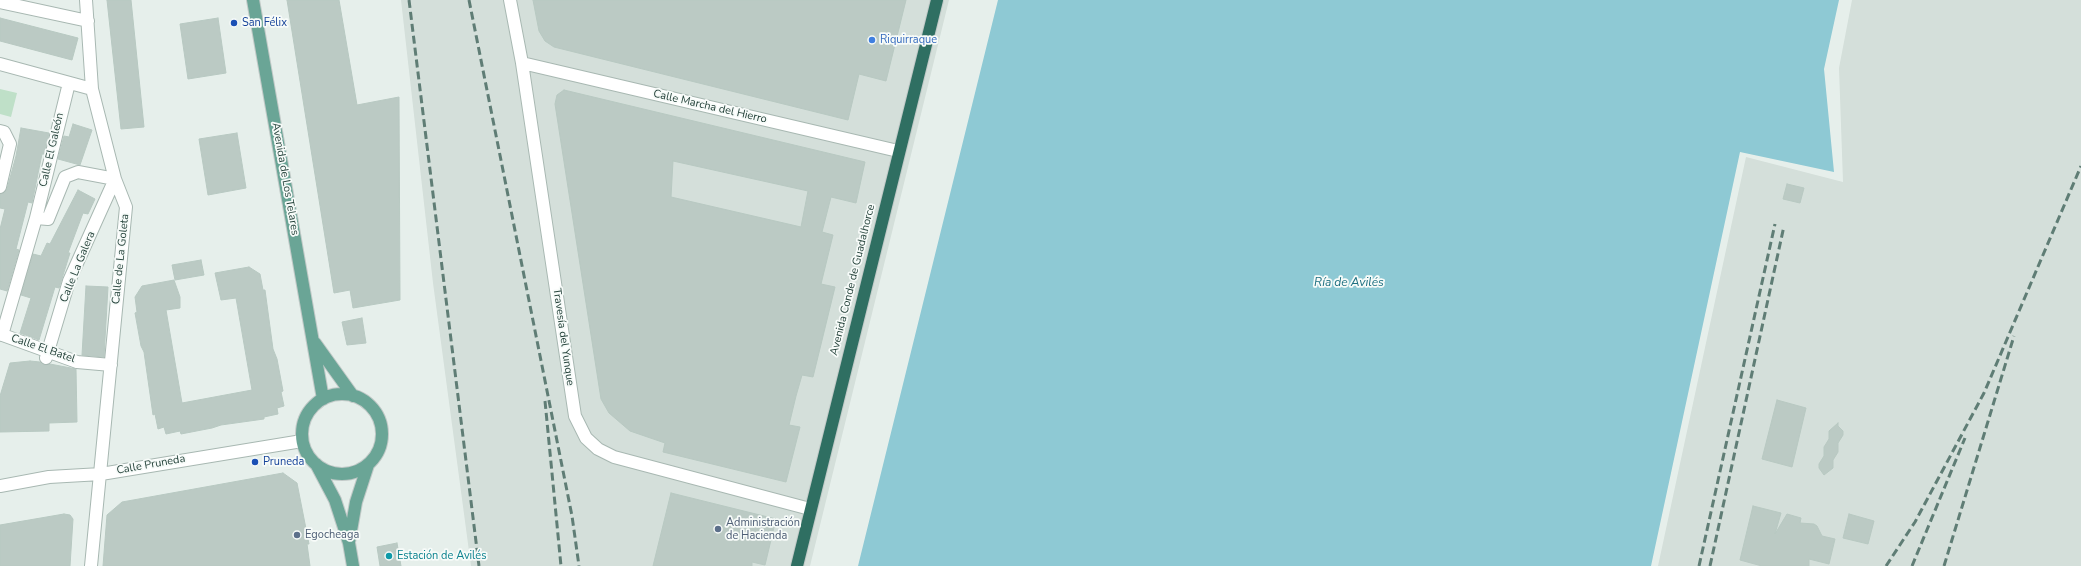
<!DOCTYPE html>
<meta charset="utf-8">
<style>
body{margin:0}
canvas{display:block;background:#e6efeb}
</style>
<canvas width="2081" height="566"></canvas>
<script>
const context = document.querySelector('canvas').getContext('2d');
context.lineJoin = 'round';
function fill(path, color) {
  context.fillStyle = color;
  context.fill(path, 'evenodd');
}
function shape(rows) {
  const path = new Path2D();
  for (const r of rows) {
    if (r.length === 3) {
      path.moveTo(r[0] + r[2], r[1]);
      path.arc(r[0], r[1], r[2], 0, 2 * Math.PI);
      continue;
    }
    path.moveTo(r[0], r[1]);
    for (let i = 2; i < r.length; i += 2) path.lineTo(r[i], r[i + 1]);
  }
  return path;
}
function trace(path, color, width, dash) {
  context.strokeStyle = color;
  context.lineWidth = width;
  context.lineCap = dash ? 'butt' : 'round';
  context.setLineDash(dash || []);
  context.stroke(path);
}
function write(font, color, halo, rows, align = 'center') {
  context.font = font + ' "Nunito Sans",sans-serif';
  context.lineWidth = 3.5;
  context.setLineDash([]);
  context.textBaseline = 'middle';
  context.strokeStyle = halo;
  context.fillStyle = color;
  for (const [text, x, y, turn = 0] of rows) {
    context.save();
    context.translate(x, y);
    context.rotate((+turn || 0) * Math.PI / 180);
    context.textAlign = isNaN(turn) ? turn : align;
    if (halo) context.strokeText(text, 0, 0);
    context.fillText(text, 0, 0);
    context.restore();
  }
}
fill(shape([
 [401,0,949,0,810,566,471,566,433,283],
 [1852,0,2081,0,2081,566,1658,566,1746,157,1843,182,1839,68]
]), '#d4dfda');
fill(shape([
 [0,89,17,93,11,117,0,114]
]), '#bfe0c8');
fill(shape([
 [998,0,1839,0,1824,69,1834,172,1740,152,1651,566,858,566]
]), '#8ec9d4');
const building = shape([
 [107,0,131,0,144,127,121,129,107,0],
 [287,0,339,0,357,105,399,97,400,300,353,308,350,290,334,293,287,0],
 [533,0,906,0,886,81,859,74,848,120,554,47,545,41,539,31,533,0],
 [0,18,78,38,72,60,0,41,0,18],
 [218,18,226,73,188,79,180,24,218,18],
 [564,90,865,162,856,203,831,197,822,232,833,235,821,284,835,287,813,377,802,375,796,396,789,425,800,427,786,482,663,452,665,443,630,431,609,413,601,399,555,104,557,95,564,90],
 [673,161,808,191,801,227,671,197,673,161],
 [73,124,92,130,80,165,58,159,64,136,69,137,73,124],
 [21,128,49,133,44,154,42,154,32,203,28,202,16,249,19,250,7,291,0,289,0,229,5,209,0,208,0,194,5,192,7,189,16,156,21,128],
 [237,133,246,188,208,195,199,139,237,133],
 [1787,184,1804,188,1800,203,1783,199,1787,184],
 [78,190,95,199,88,214,83,213,68,253,70,253,59,288,55,287,39,340,20,333,31,298,21,295,33,254,41,256,47,243,50,244,78,190],
 [201,260,204,275,175,280,172,265,201,260],
 [249,267,260,274,263,290,265,290,273,349,277,359,283,391,281,392,284,406,277,408,278,414,264,417,264,419,221,425,212,428,181,434,180,431,166,434,164,427,158,429,155,414,153,415,144,352,141,346,135,313,137,312,135,297,142,286,174,280,180,297,180,308,166,310,182,403,252,390,236,298,221,300,215,273,249,267],
 [86,286,108,287,104,357,82,355,86,286],
 [362,318,366,343,347,345,342,322,362,318],
 [30,361,40,362,44,365,50,364,76,369,77,422,49,423,49,431,0,432,0,396,10,363,30,361],
 [1777,400,1806,408,1792,467,1762,459,1777,400],
 [1838,423,1838,426,1843,431,1843,435,1838,443,1838,452,1833,460,1833,468,1824,475,1819,468,1819,464,1824,456,1824,447,1829,439,1829,431,1838,423],
 [283,473,297,483,309,544,307,544,310,566,103,566,107,515,122,502,283,473],
 [671,493,776,519,765,565,752,562,752,566,653,566,671,493],
 [1753,506,1781,513,1775,534,1787,514,1801,518,1800,523,1814,524,1817,526,1822,536,1835,539,1829,564,1809,559,1809,566,1762,566,1740,560,1753,506],
 [64,514,70,515,73,519,70,566,0,566,0,525,64,514],
 [1849,514,1874,521,1868,544,1843,538,1849,514],
 [397,543,401,566,380,566,377,547,397,543]
]);
fill(building, '#bbcac4');
trace(building, '#b8c9c2', 1);
const minor = shape([
 [86,0,92,89,115,179,126,207,91,566],
 [510,0,522,63,575,416,586,438,598,449,614,457,810,509],
 [0,2,88,21],
 [522,63,898,151],
 [0,64,92,89],
 [0,131,4,132,10,144,0,187],
 [0,334,77,362,111,365],
 [2,335,36,218],
 [46,358,69,281,115,179,78,172,65,177,48,219,36,218,69,83],
 [0,486,49,477,101,474,302,441]
]);
const major = shape([
 [253,0,323,399],
 [315,343,353,396],
 [342,434,40],
 [316,464,335,500,349,543,353,566],
 [349,542,356,502,368,465]
]);
const highway = shape([
 [797,566,937,0]
]);
trace(minor, '#a8b8b2', 14);
trace(major, '#c2cac8', 14);
trace(highway, '#c2cac8', 14);
trace(minor, '#fff', 12);
trace(major, '#6aa596', 12);
trace(highway, '#2f6f62', 12);
trace(shape([
 [409,0,479,566],
 [469,0,572,516,579,566],
 [545,401,561,566],
 [1699,566,1775,224],
 [1710,566,1784,226],
 [1886,566,1915,522,1984,393,2081,166],
 [1912,566,1965,438],
 [1944,566,2014,336]
]), '#5f7d75', 3, [8, 4]);
for (const [x, y, r, color] of [
 [234,23,4,"#1a4fb4"],
 [872,40,4,"#3f7fe0"],
 [255,462,4,"#1a4fb4"],
 [718,529,4,"#5c6f8a"],
 [297,535,4,"#5c6f8a"],
 [389,556,4,"#0f9aa8"]
]) {
  const dot = new Path2D();
  dot.arc(x, y, r, 0, 2 * Math.PI);
  context.fillStyle = color;
  context.fill(dot);
  trace(dot, '#f7fbf9', 1.5);
}
write('11px', '#164399', '#f7fbf9', [
 ["San Félix",242,23],
 ["Pruneda",263,462]
], 'left');
write('11px', '#366cbe', '#f7fbf9', [
 ["Riquirraque",880,40]
], 'left');
write('11px', '#24423a', '#f7fbf9', [
 ["Calle Marcha del Hierro",710,107,13],
 ["Calle El Galeón",52,150,-77],
 ["Avenida de Los Telares",285,179,80],
 ["Calle de La Goleta",121,259,-84],
 ["Calle La Galera",78,267,-68],
 ["Avenida Conde de Guadalhorce",853,280,-76],
 ["Travesía del Yunque",563,337,82],
 ["Calle El Batel",43,349,19],
 ["Calle Pruneda",151,465,-10]
]);
write('11px', '#4e5e75', '#f7fbf9', [
 ["Administración",726,523],
 ["de Hacienda",726,536],
 ["Egocheaga",305,535]
], 'left');
write('11px', '#0d838f', '#f7fbf9', [
 ["Estación de Avilés",397,556]
], 'left');
write('italic 12px', '#1c6f80', '#f7fbf9', [
 ["Ría de Avilés",1349,283]
]);
</script>
